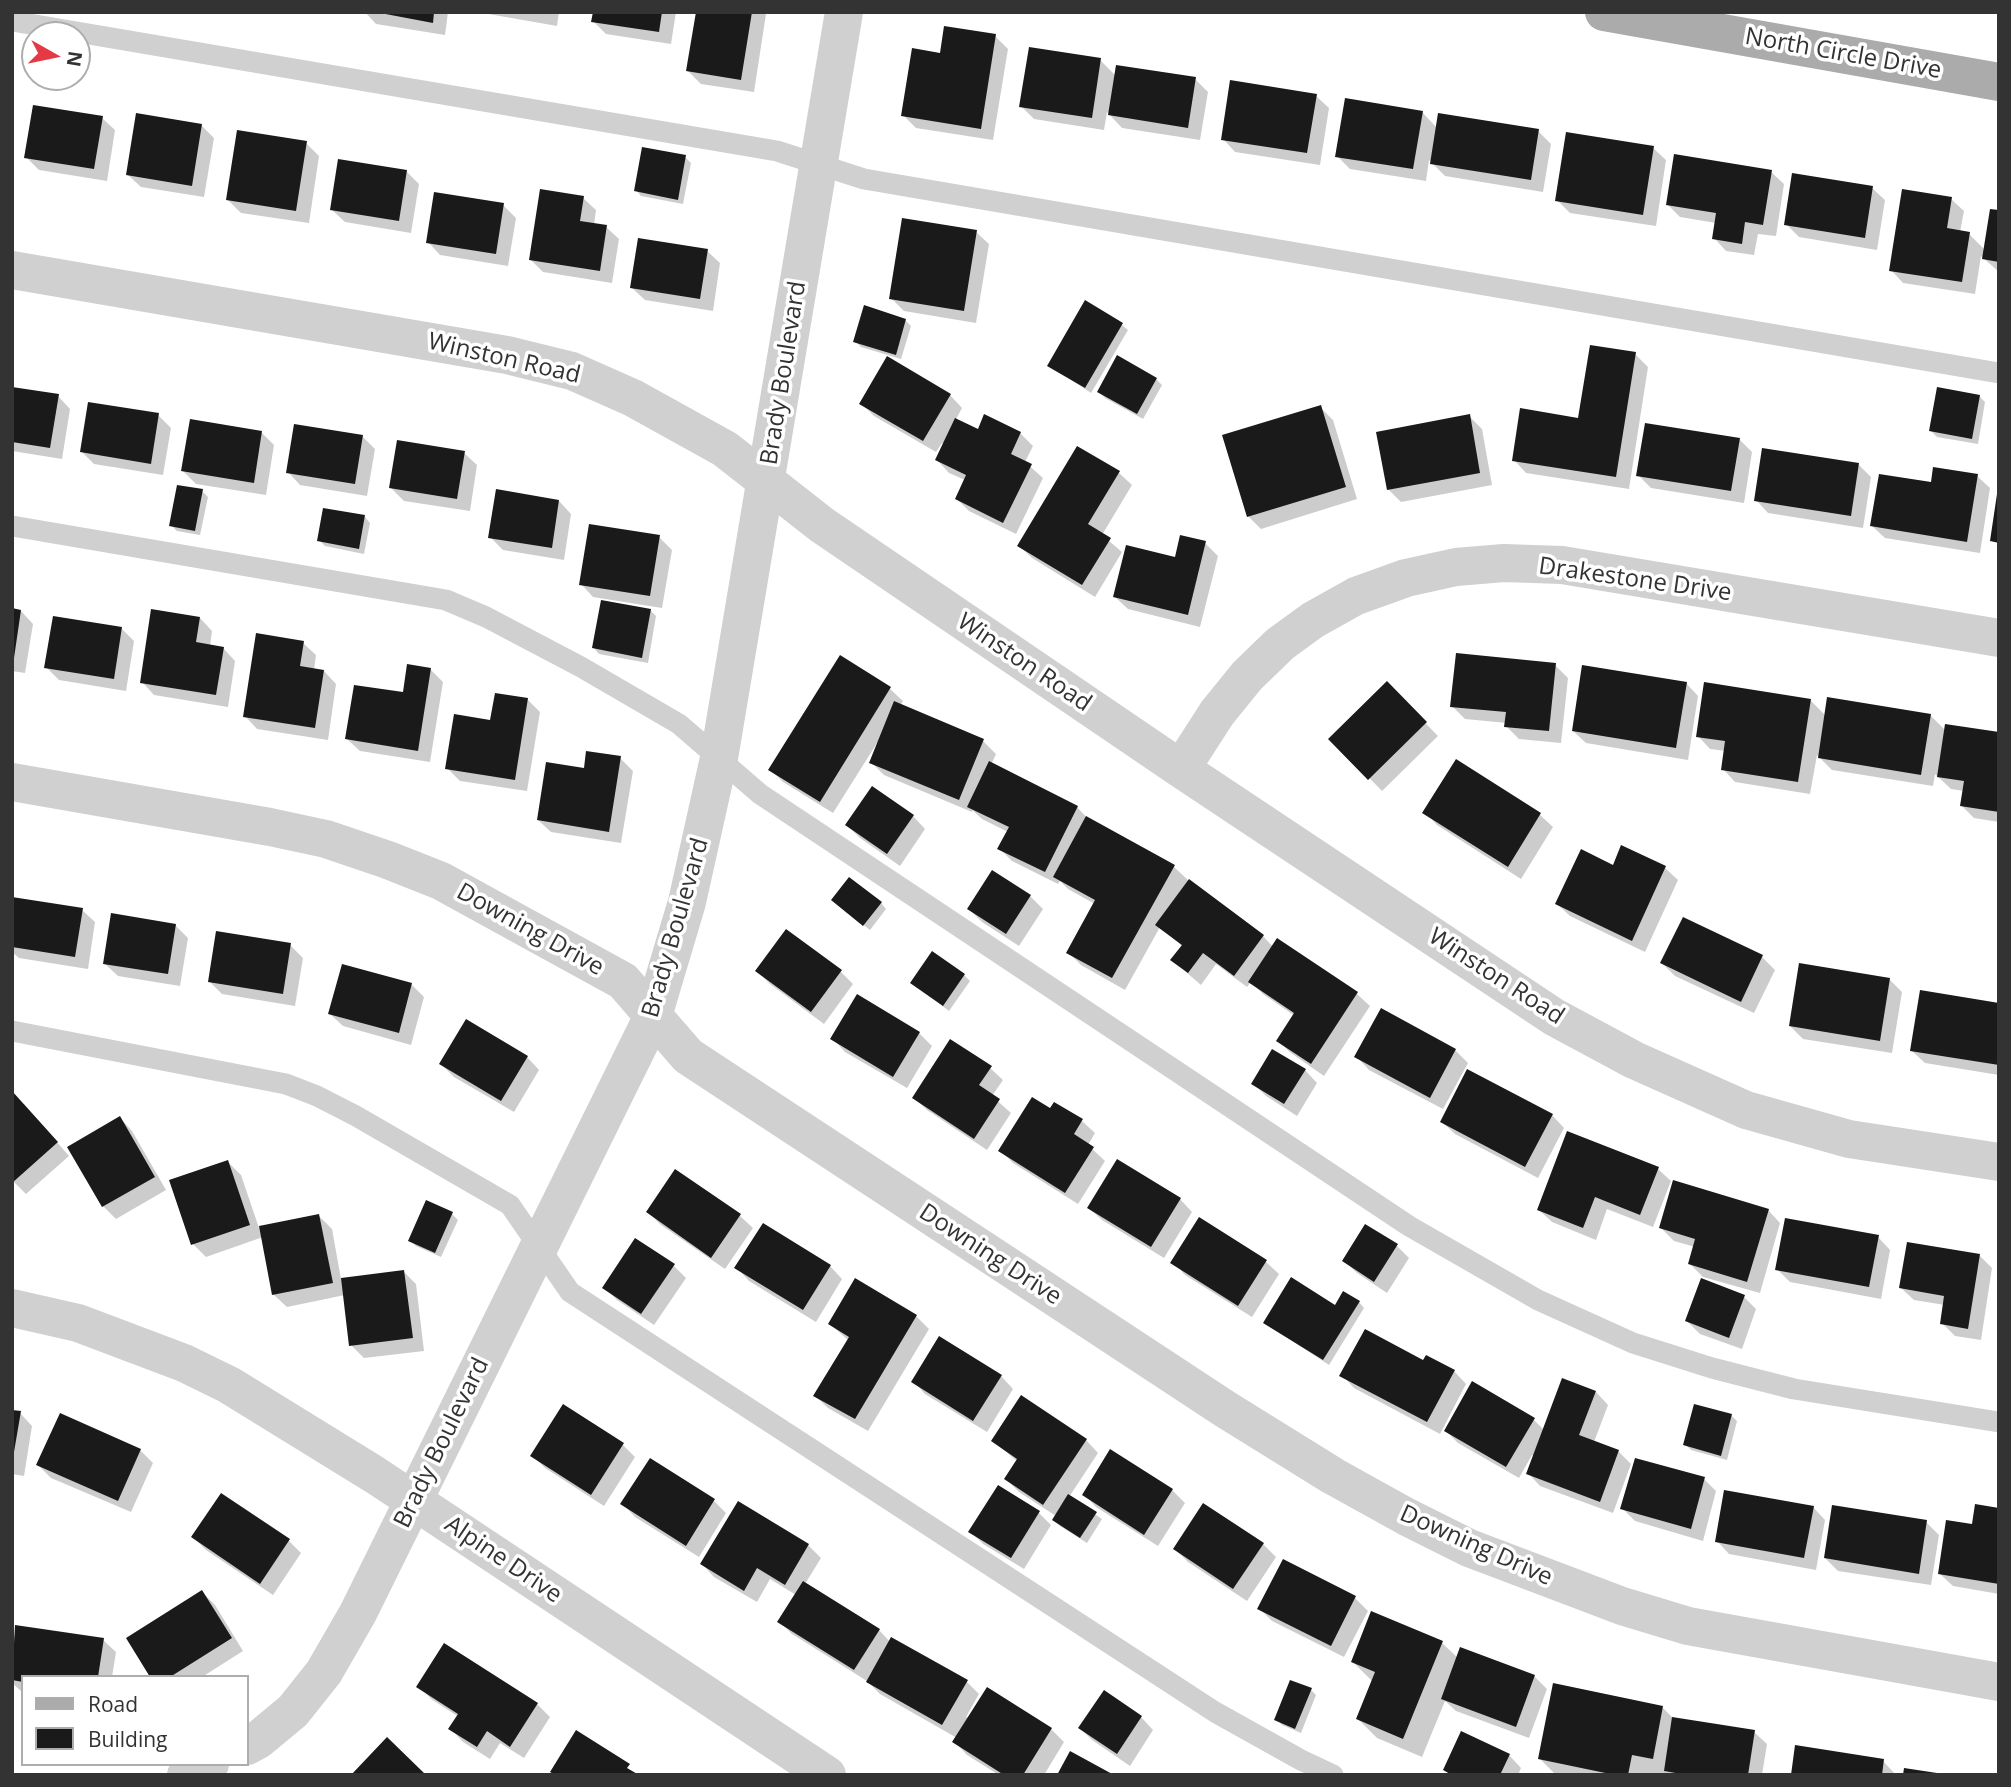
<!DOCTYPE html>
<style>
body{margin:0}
#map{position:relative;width:2011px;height:1787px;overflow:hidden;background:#fff;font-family:"Open Sans",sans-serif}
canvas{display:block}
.frame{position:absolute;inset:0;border:14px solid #333;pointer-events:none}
.legend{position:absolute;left:21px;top:1675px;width:228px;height:91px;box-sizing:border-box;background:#fff;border:2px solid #adadad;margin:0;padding:9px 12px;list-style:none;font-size:21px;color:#333}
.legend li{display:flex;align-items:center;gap:14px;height:35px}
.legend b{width:35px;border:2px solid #adadad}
.north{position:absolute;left:21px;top:21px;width:70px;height:70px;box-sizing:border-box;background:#fff;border:2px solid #adadad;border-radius:50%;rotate:99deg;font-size:19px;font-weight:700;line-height:28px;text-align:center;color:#333}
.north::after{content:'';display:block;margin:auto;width:24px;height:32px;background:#e63946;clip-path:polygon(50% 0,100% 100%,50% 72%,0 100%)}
</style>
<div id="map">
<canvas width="2011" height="1787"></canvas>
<div class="frame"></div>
<ul class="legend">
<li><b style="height:9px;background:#ababab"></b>Road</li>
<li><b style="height:19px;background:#1a1a1a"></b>Building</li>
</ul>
<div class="north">N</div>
</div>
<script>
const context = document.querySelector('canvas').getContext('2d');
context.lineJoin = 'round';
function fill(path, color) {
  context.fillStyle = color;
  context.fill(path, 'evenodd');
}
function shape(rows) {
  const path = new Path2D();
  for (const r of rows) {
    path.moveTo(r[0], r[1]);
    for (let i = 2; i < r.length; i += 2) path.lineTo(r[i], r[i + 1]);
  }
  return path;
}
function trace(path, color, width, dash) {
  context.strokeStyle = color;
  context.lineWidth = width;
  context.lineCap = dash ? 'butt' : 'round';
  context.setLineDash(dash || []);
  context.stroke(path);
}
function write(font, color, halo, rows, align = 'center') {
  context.font = font + ' "Open Sans",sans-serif';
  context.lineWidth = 7;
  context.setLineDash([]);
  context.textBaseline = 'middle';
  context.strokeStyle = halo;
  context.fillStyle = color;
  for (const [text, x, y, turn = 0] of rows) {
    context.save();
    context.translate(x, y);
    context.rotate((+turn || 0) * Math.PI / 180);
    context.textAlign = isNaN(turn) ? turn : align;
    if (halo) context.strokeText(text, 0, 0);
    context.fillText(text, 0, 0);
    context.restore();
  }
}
fill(shape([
 [365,12,448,12,445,35,376,24],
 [477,12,559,12,557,26],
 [595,12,676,12,671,44,606,34,593,21],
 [697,12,766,14,754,92,701,84,688,71],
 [995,36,1008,49,993,140,916,128,903,115,942,55],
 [1100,60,1116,76,1195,79,1208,92,1200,140,1122,128,1107,112,1104,130,1034,119,1021,106],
 [1316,96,1329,108,1320,165,1235,152,1223,139],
 [1422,112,1437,128,1538,131,1551,144,1543,192,1445,176,1429,160,1426,181,1350,169,1337,156],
 [102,118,115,130,107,181,39,170,26,157],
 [201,125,214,138,204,197,141,187,128,175],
 [306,143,319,156,309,223,241,213,228,200],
 [1653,148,1666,160,1656,226,1570,213,1557,200],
 [685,157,691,163,683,204,641,196,636,190],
 [406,171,419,184,411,233,345,222,332,210],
 [1771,172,1784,184,1776,236,1758,234,1754,255,1726,251,1714,238,1716,223,1680,217,1668,205],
 [1872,188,1885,200,1877,250,1799,237,1786,224],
 [583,198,596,210,594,225,606,227,619,239,612,283,543,272,531,260],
 [1951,199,1964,211,1960,232,1969,234,1985,250,1999,212,1999,272,1981,256,1975,294,1903,283,1891,270],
 [503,205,516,218,508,266,440,255,428,242],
 [976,232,989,244,976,323,904,311,891,298],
 [707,251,720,263,713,311,645,300,632,288],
 [905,320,911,326,901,359,861,347,855,341],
 [1122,325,1128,330,1091,393,1049,365],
 [1635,354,1648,367,1629,489,1526,473,1514,460,1580,420],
 [1156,379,1162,385,1143,419,1105,398,1099,392],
 [12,389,58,396,70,409,62,459,12,451],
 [950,395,962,408,955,421,979,431,1020,433,1033,446,1025,462,1043,478,1016,534,969,511,957,499,965,480,949,473,937,460,944,444,942,443,936,452,874,416,862,404],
 [1979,396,1985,402,1978,444,1937,437,1931,431],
 [1320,407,1333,420,1357,499,1261,529,1248,516],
 [158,415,171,428,163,475,94,464,82,452],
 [1469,416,1482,429,1492,485,1401,502,1388,489],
 [261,432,274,445,266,495,196,484,183,471],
 [362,436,375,449,367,496,300,485,288,472],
 [1739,439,1752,452,1744,503,1651,488,1638,475],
 [464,453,477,465,470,511,404,501,391,488],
 [1859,465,1871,477,1863,528,1768,513,1756,500],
 [1119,473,1132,485,1102,535,1122,552,1095,597,1032,558,1019,545],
 [1977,476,1990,488,1980,553,1885,538,1872,526,1932,484],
 [202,491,208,497,200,535,177,531,171,525],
 [559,501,571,514,564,560,503,550,490,537],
 [365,517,370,523,364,554,325,546,319,540],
 [659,537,672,550,662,608,593,597,581,584],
 [1205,543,1218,556,1200,627,1128,609,1115,597],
 [12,610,21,611,33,624,25,673,12,671],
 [650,610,656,616,648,663,599,654,594,648],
 [200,618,212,631,210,646,223,648,235,661,228,707,154,695,142,682],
 [121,628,134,641,126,691,59,680,46,667],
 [303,643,316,655,314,670,324,671,336,684,328,740,257,729,245,716],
 [840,657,890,689,903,701,900,706,983,741,996,754,991,765,1077,807,1089,820,1174,867,1189,881,1263,936,1273,947,1277,941,1357,994,1370,1006,1324,1076,1291,1053,1278,1041,1295,1016,1263,994,1251,982,1247,987,1216,964,1201,985,1172,960,1183,947,1160,927,1125,990,1081,965,1068,952,1095,904,1068,889,1060,881,1058,884,1012,861,1000,849,1008,832,982,819,972,810,972,812,884,775,871,762,879,744,877,743,833,813,783,782,771,770],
 [1555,665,1568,678,1561,743,1519,739,1506,726,1507,723,1465,719,1452,706],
 [430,669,443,682,430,762,360,751,347,739,404,694],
 [1686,683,1698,696,1688,760,1586,743,1573,731],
 [1387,684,1438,736,1382,791,1331,739],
 [527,699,540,712,527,791,460,781,447,768,492,722],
 [1810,700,1826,716,1930,715,1946,731,1999,734,1999,822,1974,818,1962,806,1964,791,1951,789,1935,774,1933,786,1832,770,1817,755,1810,794,1735,782,1723,769,1726,751,1710,749,1698,736],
 [620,758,633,771,621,843,551,832,538,820,585,770],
 [1457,762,1540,815,1553,827,1521,879,1437,825,1425,812],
 [913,816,925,829,900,866,860,838,847,825],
 [1613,867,1665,868,1678,880,1645,952,1570,916,1557,904],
 [993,872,1030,896,1043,909,1019,946,982,922,969,909],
 [881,903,886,909,870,930,839,906],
 [12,907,82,910,95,922,88,969,19,958,12,952],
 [175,925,188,938,180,986,118,976,105,964],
 [290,945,303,958,295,1006,222,994,210,982],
 [1762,957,1775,970,1754,1013,1675,976,1662,963],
 [757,971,841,972,853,984,824,1024,770,984],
 [964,975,970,981,949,1011,912,983],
 [1889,979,1902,992,1892,1053,1803,1039,1790,1026],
 [411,984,424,997,411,1045,343,1026,330,1014],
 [1999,1004,1999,1075,1925,1063,1912,1051],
 [919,1033,932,1046,907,1088,845,1052,833,1039],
 [1455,1050,1468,1063,1443,1109,1369,1070,1357,1057],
 [527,1057,539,1070,514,1112,454,1077,441,1064],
 [990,1068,1003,1080,992,1096,1011,1113,987,1150,927,1110,914,1098],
 [1305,1070,1317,1083,1297,1116,1266,1096,1253,1083],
 [24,1104,69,1156,26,1194,12,1180],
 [1055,1104,1082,1121,1095,1133,1088,1145,1105,1161,1078,1204,1013,1163,1001,1151,1051,1111],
 [1552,1115,1564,1128,1538,1178,1455,1134,1442,1122],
 [120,1118,132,1131,166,1190,116,1219,103,1206],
 [228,1162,241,1175,259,1228,319,1216,332,1229,341,1279,403,1271,416,1284,424,1351,364,1358,351,1345,345,1295,287,1307,274,1295,263,1237,206,1257,193,1244,172,1182],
 [1658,1169,1671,1181,1653,1227,1607,1209,1596,1240,1552,1222,1539,1210],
 [676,1171,740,1216,753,1228,725,1269,661,1225,648,1212],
 [1180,1199,1192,1212,1164,1258,1102,1220,1089,1208],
 [1768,1210,1780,1223,1760,1293,1703,1277,1690,1264,1695,1247,1674,1241,1661,1228],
 [452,1214,458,1220,441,1257,416,1246,410,1240],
 [1878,1237,1890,1250,1881,1299,1790,1282,1777,1269],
 [1397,1246,1409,1258,1387,1293,1357,1273,1344,1261],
 [1979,1255,1992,1268,1981,1340,1955,1336,1942,1323,1945,1305,1914,1300,1901,1288],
 [1173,1262,1266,1262,1279,1274,1252,1317,1185,1275],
 [674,1266,686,1278,654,1325,617,1300,604,1287],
 [830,1266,842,1279,816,1322,749,1281,737,1268],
 [1744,1297,1756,1309,1742,1349,1700,1334,1687,1321],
 [1359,1302,1364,1308,1329,1365,1265,1323],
 [916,1316,929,1329,868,1431,828,1408,815,1396,848,1340,830,1324],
 [1454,1371,1466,1384,1440,1434,1354,1388,1342,1375],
 [1001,1376,1013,1389,987,1432,925,1394,913,1381],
 [1596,1392,1608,1405,1594,1442,1618,1451,1631,1464,1613,1513,1540,1486,1528,1473,1534,1456,1532,1455,1519,1478,1458,1443,1446,1431,1533,1419,1544,1430],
 [12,1412,20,1413,32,1426,24,1476,12,1474],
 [61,1415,140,1450,153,1463,131,1512,51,1478,38,1465],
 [1731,1415,1737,1421,1727,1460,1691,1450,1685,1444],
 [1086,1440,1098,1453,1069,1497,1102,1519,1087,1543,1060,1526,1054,1520,1056,1516,1019,1492,1006,1479,1018,1462,993,1441],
 [623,1445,635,1457,604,1506,545,1468,532,1455],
 [1704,1479,1716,1491,1703,1541,1635,1521,1622,1508],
 [1172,1490,1185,1503,1158,1546,1096,1507,1084,1494],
 [714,1501,726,1513,699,1557,635,1517,623,1504],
 [739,1503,808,1545,821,1558,805,1584,879,1630,890,1642,967,1682,979,1694,966,1717,1051,1729,1064,1742,1044,1775,999,1775,967,1755,955,1742,957,1738,880,1694,867,1681,792,1634,780,1622,796,1595,770,1579,757,1602,714,1577,702,1564],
 [1813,1507,1825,1520,1816,1570,1729,1554,1717,1541],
 [1999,1510,1999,1594,1953,1586,1940,1574,1974,1526],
 [1039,1513,1051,1525,1024,1569,983,1544,971,1532],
 [1926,1522,1939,1535,1931,1585,1838,1571,1825,1558],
 [193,1537,288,1540,301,1553,273,1595,206,1550],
 [1263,1544,1276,1557,1247,1601,1188,1562,1175,1549],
 [202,1592,215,1605,243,1651,202,1677,152,1677],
 [1355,1598,1368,1611,1344,1657,1272,1621,1259,1608],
 [16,1627,103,1640,116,1652,112,1677,23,1677,23,1692,21,1691,12,1683,12,1651],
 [1442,1643,1458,1658,1534,1676,1547,1689,1529,1738,1456,1711,1445,1701,1422,1757,1377,1738,1358,1719,1372,1681,1353,1662],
 [419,1686,537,1704,550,1717,524,1758,500,1743,490,1759,463,1742,451,1729,459,1717,431,1699],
 [1311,1690,1316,1695,1301,1733,1282,1725,1276,1719],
 [1662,1707,1674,1719,1754,1732,1767,1744,1762,1775,1556,1775,1540,1759],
 [1141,1717,1153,1730,1130,1766,1092,1740,1080,1728],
 [1509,1755,1521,1768,1518,1775,1450,1775,1445,1770],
 [1883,1761,1896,1775,1792,1775]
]), '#0003');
fill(shape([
 [375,12,434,12,433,23],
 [593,12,662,12,659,32,591,22],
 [696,12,752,12,741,80,686,71],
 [944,26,996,34,981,129,901,116,912,48,940,53],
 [1029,47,1101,58,1092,118,1019,107],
 [1116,65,1196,77,1188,128,1108,115],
 [1230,80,1317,94,1307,153,1221,140],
 [1345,98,1423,111,1413,169,1335,157],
 [33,105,103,116,94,169,24,158],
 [136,113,202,124,192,186,126,175],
 [1438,113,1539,129,1531,180,1430,164],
 [237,130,307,141,296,211,226,200],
 [1566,132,1654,146,1643,215,1555,201],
 [642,147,686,155,678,200,634,191],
 [1674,154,1772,170,1763,225,1745,222,1742,244,1712,239,1716,213,1666,205],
 [338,159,407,170,399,221,330,210],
 [1792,173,1873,186,1865,238,1784,225],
 [540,189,584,196,580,221,607,225,600,271,529,260],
 [1902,189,1952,197,1947,228,1970,232,1962,282,1889,271],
 [434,192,504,203,496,254,426,243],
 [1990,209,1999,210,1999,262,1982,259],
 [902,218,977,230,964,311,889,299],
 [638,238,708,249,700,299,630,288],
 [1085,300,1123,323,1085,388,1047,366],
 [864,305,906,319,896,355,853,342],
 [1590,345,1636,352,1616,477,1512,461,1520,408,1578,418],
 [1117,355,1157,378,1137,414,1097,392],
 [887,356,951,394,923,441,859,404],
 [12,387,59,394,50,448,12,442],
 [1937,387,1980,395,1972,439,1929,431],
 [88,402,159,413,151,464,80,452],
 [1321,405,1346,487,1247,517,1222,435],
 [984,414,1021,432,1011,454,1032,464,1003,523,955,499,966,475,935,460,955,418,978,429],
 [1470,414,1480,473,1387,490,1376,432],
 [190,419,262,431,254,483,181,471],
 [1645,423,1740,438,1731,491,1636,476],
 [294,424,363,435,355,484,286,473],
 [397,440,465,451,457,499,389,488],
 [1077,446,1120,471,1088,524,1111,538,1082,585,1017,546],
 [1762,448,1859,463,1851,516,1754,501],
 [1933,467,1978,474,1967,542,1870,526,1879,474,1931,482],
 [177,485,203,489,195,531,169,526],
 [496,489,559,500,552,548,488,538],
 [1997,494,1999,494,1999,543,1990,541],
 [323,508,365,515,359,549,317,541],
 [589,524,660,535,650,596,579,585],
 [1180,535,1206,541,1188,615,1113,597,1126,545,1175,557],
 [601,600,651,609,642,658,592,648],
 [12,608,21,610,14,658,12,658],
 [151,609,200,617,196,642,224,647,216,695,140,683],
 [53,616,122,627,114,679,44,668],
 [256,633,304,641,300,666,324,670,315,728,243,717],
 [1456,653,1556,663,1549,731,1504,727,1506,712,1450,707],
 [840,655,891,687,820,802,768,770],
 [407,664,431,668,418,751,345,739,354,685,403,692],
 [1582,665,1687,682,1676,748,1572,731],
 [1387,681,1427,722,1368,780,1328,739],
 [1704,682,1811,699,1798,782,1721,770,1725,741,1696,737],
 [495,693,528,698,515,780,445,769,454,714,490,720],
 [1827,697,1931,714,1921,775,1818,758],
 [894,701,984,739,959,800,869,763],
 [1945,724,1999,732,1999,812,1960,806,1964,781,1937,777],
 [586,751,621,756,609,832,537,820,546,762,584,768],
 [1456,759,1541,813,1508,867,1422,813],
 [989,761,1078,806,1045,872,997,849,1009,827,967,807],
 [872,786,914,815,887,854,845,825],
 [1086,816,1175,865,1112,978,1066,953,1095,900,1053,877],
 [1621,845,1666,866,1632,941,1555,904,1581,849,1613,865],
 [992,870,1031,895,1006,934,967,909],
 [849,877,882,902,863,926,831,900],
 [1189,879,1264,935,1234,976,1203,953,1188,973,1170,960,1182,945,1155,925],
 [12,897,83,908,75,957,12,947],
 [111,913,176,924,168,974,103,964],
 [1683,917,1763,955,1741,1002,1660,963],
 [786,929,842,970,811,1012,755,971],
 [216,931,291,943,283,994,208,982],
 [1277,938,1358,992,1311,1064,1276,1041,1294,1013,1248,982],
 [932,951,965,974,943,1006,910,983],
 [1799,963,1890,978,1880,1041,1789,1026],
 [342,964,412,983,399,1033,328,1014],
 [1920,990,1999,1003,1999,1065,1910,1051],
 [857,994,920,1032,893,1077,830,1039],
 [1381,1008,1456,1049,1430,1098,1354,1057],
 [466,1019,528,1056,501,1101,439,1064],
 [950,1039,992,1066,979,1085,1000,1099,974,1139,912,1098],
 [1272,1049,1306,1069,1284,1104,1251,1084],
 [1467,1069,1553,1114,1525,1167,1440,1122],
 [12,1091,58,1142,12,1183],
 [1032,1097,1050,1108,1054,1102,1083,1119,1074,1134,1094,1147,1065,1193,998,1151],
 [120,1116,155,1177,102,1207,67,1147],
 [1567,1131,1659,1167,1640,1215,1595,1197,1583,1228,1537,1210],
 [1117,1159,1181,1198,1151,1247,1087,1208],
 [228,1160,250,1225,191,1245,169,1180],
 [675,1169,741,1214,711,1258,646,1212],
 [1673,1180,1769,1209,1747,1282,1688,1264,1695,1239,1659,1228],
 [426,1200,453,1212,435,1253,408,1241],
 [319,1214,333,1283,272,1295,259,1226],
 [1199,1217,1267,1260,1238,1306,1170,1263],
 [1785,1218,1879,1235,1869,1287,1775,1270],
 [763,1223,831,1265,803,1310,734,1268],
 [1365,1224,1398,1244,1374,1282,1342,1261],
 [635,1238,675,1264,641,1314,602,1288],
 [1907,1242,1980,1254,1968,1329,1940,1324,1944,1296,1899,1288],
 [404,1270,413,1338,349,1346,341,1278],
 [1291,1277,1335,1305,1343,1291,1360,1301,1323,1360,1263,1323],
 [855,1278,917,1315,855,1419,813,1396,849,1337,828,1324],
 [1701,1278,1745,1295,1729,1338,1685,1321],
 [1365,1329,1423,1360,1426,1355,1455,1370,1427,1422,1339,1376],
 [939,1336,1002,1375,973,1421,911,1382],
 [1562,1378,1596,1391,1579,1435,1619,1450,1600,1502,1526,1474],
 [1472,1381,1535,1418,1506,1467,1444,1431],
 [1021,1395,1087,1439,1043,1505,1004,1479,1017,1459,991,1441],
 [563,1404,624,1443,591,1495,530,1456],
 [1694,1404,1732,1414,1721,1456,1683,1445],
 [12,1410,21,1411,14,1452,12,1452],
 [60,1413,141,1449,118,1501,36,1465],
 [1110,1449,1173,1489,1144,1535,1082,1495],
 [650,1458,715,1499,686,1546,620,1504],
 [1635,1458,1705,1477,1691,1529,1620,1509],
 [998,1485,1040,1511,1011,1558,968,1532],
 [1724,1490,1814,1506,1804,1558,1715,1542],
 [221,1493,290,1539,260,1584,191,1537],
 [1068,1494,1097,1512,1080,1538,1052,1520],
 [738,1501,809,1544,785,1585,757,1568,744,1591,700,1564],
 [1203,1503,1264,1543,1233,1589,1173,1549],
 [1975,1504,1999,1508,1999,1584,1938,1574,1946,1520,1972,1524],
 [1832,1505,1927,1520,1919,1574,1824,1558],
 [1283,1559,1356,1596,1331,1646,1257,1609],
 [803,1581,880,1629,854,1670,777,1622],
 [202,1590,232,1638,170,1677,150,1677,126,1638],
 [1371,1611,1443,1641,1403,1739,1356,1719,1375,1672,1351,1662],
 [15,1625,104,1638,98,1677,23,1677,23,1682,12,1680],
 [891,1637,968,1680,942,1725,866,1682],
 [444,1643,538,1703,510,1747,487,1731,477,1747,448,1729,458,1714,416,1687],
 [1460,1647,1535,1675,1516,1727,1441,1699],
 [1290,1680,1312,1688,1295,1729,1274,1720],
 [1553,1683,1663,1706,1653,1759,1632,1755,1628,1775,1615,1775,1538,1759],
 [987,1687,1052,1728,1023,1775,1004,1775,952,1742],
 [1104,1690,1142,1716,1117,1754,1078,1728],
 [1672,1717,1755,1730,1748,1775,1687,1775,1664,1771],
 [576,1730,630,1764,627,1768,639,1775,555,1775,550,1772],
 [1461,1731,1510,1754,1500,1775,1452,1775,1443,1770],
 [387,1737,424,1773,422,1775,351,1775],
 [1795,1745,1884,1759,1882,1775,1791,1775],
 [1070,1751,1114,1775,1057,1775],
 [1904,1768,1937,1773,1937,1775,1903,1775]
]), '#1a1a1a');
trace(shape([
 [12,21,777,151,864,179,1999,373],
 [12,526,446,600,486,617,581,667,679,724,760,794,1409,1226,1538,1300,1633,1343,1712,1368,1794,1389,1999,1422],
 [12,1031,286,1084,317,1096,356,1116,510,1205,570,1292,1215,1712,1301,1760,1333,1775]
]), '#d0d0d0', 21);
trace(shape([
 [12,270,507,355,572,371,633,398,725,449,822,525,1181,769,1554,1017,1634,1060,1746,1110,1849,1139,1999,1162],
 [1181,769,1217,713,1247,676,1280,644,1313,620,1356,596,1406,578,1456,567,1504,563,1562,565,1999,638],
 [12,782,270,827,326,839,388,860,441,881,623,981,688,1056,1225,1409,1333,1476,1407,1517,1469,1548,1622,1606,1688,1626,1999,1682],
 [12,1308,78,1323,184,1363,229,1385,375,1475,827,1775],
 [247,1746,258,1740,293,1711,324,1672,358,1613,653,1016,687,902,719,758,844,12],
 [186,1775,210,1764]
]), '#d0d0d0', 38);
trace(shape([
 [1604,12,1999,82]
]), '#ababab', 38);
write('24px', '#333', '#fff', [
 ["North Circle Drive",1843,54,10],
 ["Winston Road",504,359,13],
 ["Brady Boulevard",784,373,-81],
 ["Drakestone Drive",1635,580,8],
 ["Winston Road",1024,663,34],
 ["Brady Boulevard",676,928,-74],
 ["Downing Drive",530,930,29],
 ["Winston Road",1496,977,33],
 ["Downing Drive",990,1255,33],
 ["Brady Boulevard",442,1443,-64],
 ["Downing Drive",1476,1546,24],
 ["Alpine Drive",503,1560,34]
]);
</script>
